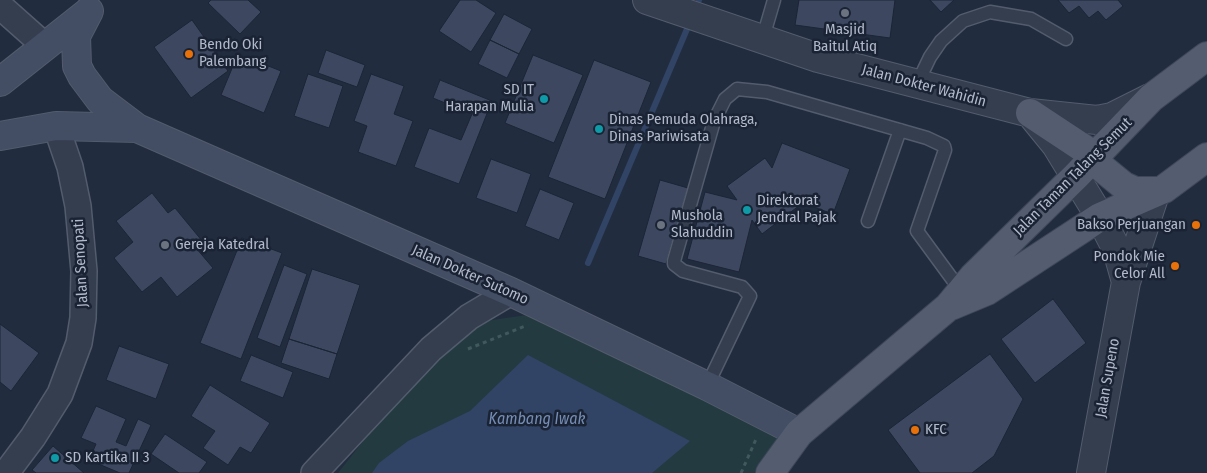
<!DOCTYPE html>
<style>
body{margin:0}
canvas{display:block;background:#212c3f}
</style>
<canvas width="1207" height="473"></canvas>
<script>
const context = document.querySelector('canvas').getContext('2d');
context.lineJoin = 'round';
function fill(path, color) {
  context.fillStyle = color;
  context.fill(path, 'evenodd');
}
function shape(rows) {
  const path = new Path2D();
  for (const r of rows) {
    path.moveTo(r[0], r[1]);
    for (let i = 2; i < r.length; i += 2) path.lineTo(r[i], r[i + 1]);
  }
  return path;
}
function trace(path, color, width, dash) {
  context.strokeStyle = color;
  context.lineWidth = width;
  context.lineCap = dash ? 'butt' : 'round';
  context.setLineDash(dash || []);
  context.stroke(path);
}
function write(font, color, halo, rows, align = 'center') {
  context.font = font + ' "Fira Sans Condensed",sans-serif';
  context.lineWidth = 5;
  context.setLineDash([]);
  context.textBaseline = 'middle';
  context.strokeStyle = halo;
  context.fillStyle = color;
  for (const [text, x, y, turn = 0] of rows) {
    context.save();
    context.translate(x, y);
    context.rotate((+turn || 0) * Math.PI / 180);
    context.textAlign = isNaN(turn) ? turn : align;
    if (halo) context.strokeText(text, 0, 0);
    context.fillText(text, 0, 0);
    context.restore();
  }
}
fill(shape([
 [534,314,780,435,759,473,338,473,415,376,486,321]
]), '#233b40');
fill(shape([
 [528,355,690,441,652,473,372,473,379,463,408,441,470,411]
]), '#314466');
trace(shape([
 [695,11,699,0],
 [588,263,690,22]
]), '#314466', 6);
const building = shape([
 [211,0,248,0,261,12,240,34,208,3,211,0],
 [460,0,476,0,496,13,471,52,439,31,460,0],
 [799,0,895,0,890,38,795,25,799,0],
 [930,0,954,0,941,12,930,0],
 [1058,0,1118,0,1123,6,1106,20,1098,11,1089,18,1079,6,1069,13,1058,0],
 [504,14,532,29,519,54,490,40,504,14],
 [192,20,228,71,191,98,154,47,192,20],
 [490,40,519,54,507,78,478,64,490,40],
 [326,50,365,65,357,87,318,73,326,50],
 [238,54,281,71,264,113,221,95,238,54],
 [533,55,583,75,554,143,505,123,533,55],
 [594,60,651,82,605,199,548,177,594,60],
 [308,74,343,86,329,128,294,116,308,74],
 [371,74,404,86,394,114,413,121,396,166,358,152,367,126,354,121,371,74],
 [440,80,492,101,459,184,414,167,429,128,461,140,472,114,433,98,440,80],
 [782,143,850,169,833,214,797,201,800,205,762,234,752,220,739,272,687,259,705,192,737,200,727,186,765,158,772,168,782,143],
 [491,159,531,174,517,213,476,198,491,159],
 [660,180,688,188,666,264,638,256,660,180],
 [540,189,574,203,559,240,525,226,540,189],
 [152,193,168,213,175,208,203,242,196,248,213,268,177,297,161,277,142,292,114,258,133,242,116,221,152,193],
 [242,238,282,253,241,359,200,343,242,238],
 [284,265,307,274,280,347,257,338,284,265],
 [312,269,360,285,337,354,289,339,312,269],
 [1053,299,1086,343,1035,383,1001,339,1053,299],
 [0,324,39,353,11,391,0,382,0,324],
 [289,339,337,354,329,379,281,363,289,339],
 [119,346,169,364,156,399,106,380,119,346],
 [990,354,1023,399,994,456,972,473,920,473,888,430,990,354],
 [251,355,293,372,283,398,240,381,251,355],
 [210,385,270,423,251,453,240,447,228,465,203,448,215,431,191,416,210,385],
 [96,406,126,419,116,442,126,446,138,419,151,425,129,473,120,473,89,460,96,444,81,438,96,406],
 [165,434,207,462,199,473,179,473,151,454,165,434],
 [53,446,84,473,36,473,32,470,53,446]
]);
fill(building, '#3d4860');
trace(building, '#1c2536', 1);
const service = shape([
 [762,41,774,0],
 [917,84,930,57,941,41,963,21,990,12,1031,19,1066,39],
 [868,221,900,130],
 [707,386,750,296,742,287,683,271,674,264,674,261,714,121,725,99,737,89,767,92,927,138,944,146,945,150,917,231,961,291]
]);
const minor = shape([
 [0,6,45,46],
 [6,473,33,437,60,394,79,343,83,318,84,271,78,206,70,167,56,126],
 [314,473,431,349,469,317,511,292]
]);
const tertiary = shape([
 [647,0,818,58,1030,113,1097,120,1112,117,1150,98],
 [1034,118,1056,145,1100,217,1117,250,1126,282],
 [1091,473,1126,282,1156,191]
]);
const secondary = shape([
 [89,11,76,36,77,66,82,76,100,100,137,128,511,292,707,386,799,433],
 [0,82,87,13],
 [0,136,56,126,137,128]
]);
const primary = shape([
 [1030,113,1095,156,1102,168,1124,186,1135,191,1156,191],
 [951,306,987,291,1100,217,1164,189,1207,157],
 [770,473,799,433,948,307,973,277,1076,176,1151,98,1207,56]
]);
trace(service, '#535c6d', 15);
trace(minor, '#535c6d', 28);
trace(tertiary, '#535c6d', 30);
trace(secondary, '#535c6d', 30);
trace(primary, '#3e4758', 30);
trace(shape([
 [468,349,525,326],
 [741,473,757,437]
]), '#41585d', 3, [4, 4]);
trace(service, '#353e4f', 12);
trace(minor, '#353e4f', 25);
trace(tertiary, '#353e4f', 28);
trace(secondary, '#434d63', 28);
trace(primary, '#535d6f', 28);
for (const [x, y, r, color] of [
 [845,13,5,"#6b7280"],
 [189,54,5,"#e8710a"],
 [544,99,5,"#0f9aa8"],
 [599,129,5,"#0f9aa8"],
 [747,210,5,"#0f9aa8"],
 [661,225,5,"#6b7280"],
 [1196,225,5,"#e8710a"],
 [165,245,5,"#6b7280"],
 [1175,266,5,"#e8710a"],
 [915,430,5,"#e8710a"],
 [55,458,5,"#0f9aa8"]
]) {
  const dot = new Path2D();
  dot.arc(x, y, r, 0, 2 * Math.PI);
  context.fillStyle = color;
  context.fill(dot);
  trace(dot, '#1a2334', 2);
}
write('15px', '#b1b9ca', '#1a2334', [
 ["Masjid",845,30,"center"],
 ["Baitul Atiq",845,47,"center"],
 ["Bendo Oki",199,45],
 ["Palembang",199,62],
 ["SD IT",534,90,"right"],
 ["Harapan Mulia",534,107,"right"],
 ["Dinas Pemuda Olahraga,",609,120],
 ["Dinas Pariwisata",609,137],
 ["Direktorat",757,201],
 ["Jendral Pajak",757,218],
 ["Mushola",671,216],
 ["Slahuddin",671,233],
 ["Bakso Perjuangan",1186,225,"right"],
 ["Gereja Katedral",175,245],
 ["Pondok Mie",1165,257,"right"],
 ["Celor All",1165,274,"right"],
 ["KFC",925,430],
 ["SD Kartika II 3",65,458]
], 'left');
write('15px', '#b1b9ca', '#1a2334', [
 ["Jalan Dokter Wahidin",924,86,15],
 ["Jalan Taman Talang Semut",1073,177,-45],
 ["Jalan Senopati",81,263,-93],
 ["Jalan Dokter Sutomo",470,275,24],
 ["Jalan Supeno",1108,378,-80]
]);
write('italic 16px', '#758db5', '#1a2334', [
 ["Kambang Iwak",537,420]
]);
</script>
